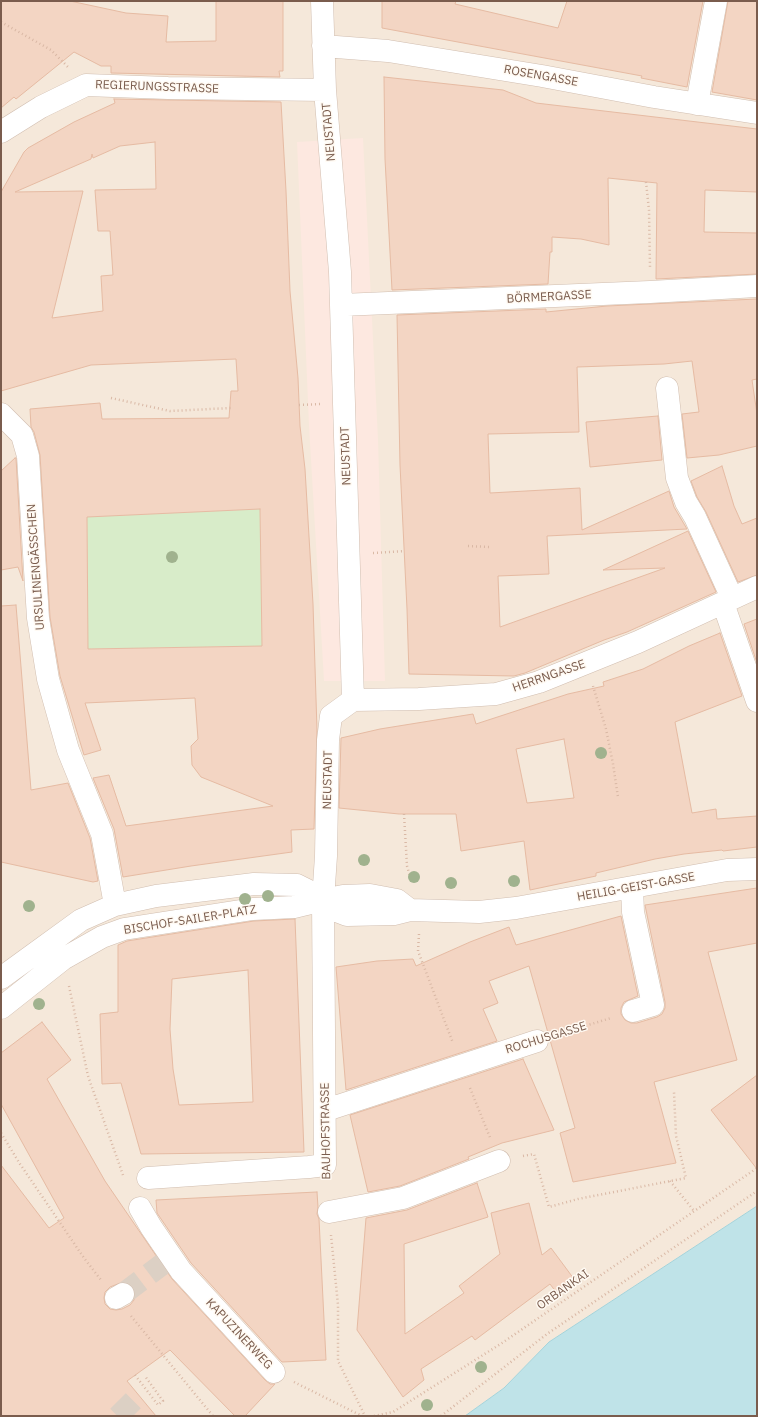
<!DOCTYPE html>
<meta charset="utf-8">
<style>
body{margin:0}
#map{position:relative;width:758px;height:1417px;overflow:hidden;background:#fdf6ec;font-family:"IBM Plex Sans",sans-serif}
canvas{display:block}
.frame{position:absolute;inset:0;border:2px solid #7a5c4d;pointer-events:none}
</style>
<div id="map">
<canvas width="758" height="1417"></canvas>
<div class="frame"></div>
</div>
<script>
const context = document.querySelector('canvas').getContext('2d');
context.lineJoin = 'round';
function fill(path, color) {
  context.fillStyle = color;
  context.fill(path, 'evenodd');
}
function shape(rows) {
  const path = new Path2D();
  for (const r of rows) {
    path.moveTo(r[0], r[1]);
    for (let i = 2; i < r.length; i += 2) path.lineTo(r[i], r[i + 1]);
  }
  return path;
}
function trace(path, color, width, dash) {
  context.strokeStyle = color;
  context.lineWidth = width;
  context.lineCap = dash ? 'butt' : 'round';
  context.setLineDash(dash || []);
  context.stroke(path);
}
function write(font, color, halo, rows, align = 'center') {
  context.font = font + ' "IBM Plex Sans",sans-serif';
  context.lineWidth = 3;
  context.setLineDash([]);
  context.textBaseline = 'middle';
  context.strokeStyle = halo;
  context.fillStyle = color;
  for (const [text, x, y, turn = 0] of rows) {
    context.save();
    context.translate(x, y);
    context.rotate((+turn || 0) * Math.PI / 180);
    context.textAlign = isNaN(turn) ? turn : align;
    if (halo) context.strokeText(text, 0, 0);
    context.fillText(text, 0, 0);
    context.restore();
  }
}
fill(shape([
 [1,1,757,1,757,1206,549,1342,504,1388,465,1416,1,1416]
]), '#f5e8da');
fill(shape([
 [363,138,378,439,385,681,324,681,309,426,297,142]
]), '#fde8e0');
fill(shape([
 [260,509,262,646,88,649,87,517]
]), '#d8ecc9');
const water = shape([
 [757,1206,757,1416,465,1416,504,1388,549,1342,757,1206]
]);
fill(water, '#bfe3e8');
trace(water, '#a5d3da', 1);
const building = shape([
 [1,1,70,1,126,13,168,16,166,42,216,41,216,1,283,1,283,71,279,71,280,77,111,73,111,66,101,66,74,52,16,99,14,97,1,108,1,1],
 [382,1,456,1,455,4,558,28,567,1,703,1,687,87,641,78,642,76,382,28,382,1],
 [728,1,757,1,757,100,712,92,728,1],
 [384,77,503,90,536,103,757,129,757,192,705,190,704,232,757,233,757,274,656,279,657,183,608,178,609,245,581,239,552,237,552,252,550,252,548,284,392,290,385,159,384,77],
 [114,99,281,102,286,191,290,291,298,378,300,426,305,469,313,604,317,730,314,829,291,830,292,852,191,866,123,877,114,829,93,778,109,775,126,826,273,806,201,777,192,765,191,746,198,739,195,698,85,703,101,750,84,755,60,676,50,617,40,455,34,432,31,427,30,409,100,403,102,419,229,418,231,391,238,391,236,359,91,365,1,391,1,192,24,152,28,148,74,122,115,103,114,99],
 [155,142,156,189,95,190,98,231,110,231,113,275,101,276,103,311,52,318,83,191,15,192,91,159,92,154,93,158,120,146,155,142],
 [260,509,262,646,88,649,87,517,260,509],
 [757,299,757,379,752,380,757,414,757,446,719,455,687,458,682,414,699,412,692,361,664,364,577,367,579,432,488,434,490,493,580,488,582,530,669,491,674,507,687,529,547,536,549,574,498,576,500,627,665,568,603,570,688,531,716,592,627,632,604,640,525,673,514,676,409,674,407,609,400,465,397,315,546,309,546,312,607,306,757,299],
 [658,416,662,460,590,467,586,422,658,416],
 [15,458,16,458,23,581,18,567,1,570,1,471,15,458],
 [722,466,734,506,742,524,757,518,757,575,738,582,706,512,697,497,691,481,722,466],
 [16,605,31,790,68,783,90,838,98,881,93,882,1,862,1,606,16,605],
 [757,619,757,663,744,624,757,619],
 [720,633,742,696,675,722,692,813,716,809,717,819,757,816,757,847,723,851,722,850,684,854,655,859,596,873,596,876,530,890,524,841,461,851,456,814,399,814,339,808,341,738,380,729,473,714,476,724,568,694,604,686,603,682,643,669,689,646,720,633],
 [564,739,574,798,527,803,516,749,564,739],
 [757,888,757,943,708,952,737,1060,654,1082,676,1163,573,1182,560,1133,575,1128,529,966,489,981,498,1003,483,1009,497,1041,346,1090,336,967,377,961,413,959,416,966,470,942,509,927,516,945,621,916,638,996,624,1002,621,1008,621,1014,625,1020,631,1023,637,1023,657,1017,662,1014,665,1008,665,1002,645,905,757,888],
 [295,919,304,1152,141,1154,121,1083,102,1084,100,1014,118,1012,118,945,127,941,254,921,295,919],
 [248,970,253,1102,179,1105,173,1069,170,1029,172,979,248,970],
 [42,1022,71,1060,47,1079,105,1181,172,1279,265,1380,270,1384,275,1384,245,1416,235,1416,170,1350,127,1381,156,1416,1,1416,1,1165,49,1228,64,1218,1,1104,1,1053,42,1022],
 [123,1282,129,1283,134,1287,135,1294,134,1300,130,1305,122,1309,116,1310,110,1309,105,1304,104,1298,105,1292,110,1287,123,1282],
 [523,1059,554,1130,502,1143,468,1157,469,1159,400,1186,368,1192,350,1115,523,1059],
 [757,1075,757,1169,711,1110,757,1075],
 [477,1183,488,1217,404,1244,405,1334,464,1293,459,1286,500,1254,491,1213,529,1203,542,1255,551,1248,574,1279,556,1292,550,1284,475,1340,472,1336,421,1369,424,1380,403,1397,357,1330,366,1218,407,1210,477,1183],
 [317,1192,318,1207,317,1214,319,1219,326,1360,282,1362,191,1263,157,1213,156,1200,317,1192]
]);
fill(building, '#f3d5c3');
trace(building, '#e6bba3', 1);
trace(shape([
 [123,1294,164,1263],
 [118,1401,133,1416]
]), '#dcd0c4', 22, [22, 11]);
const minor = shape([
 [322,1,325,90,340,272,353,700],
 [323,46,388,51,542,76,654,97,757,113],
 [697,104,716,1],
 [1,132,41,107,86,85,168,88,325,90],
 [341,305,650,292,757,286],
 [667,388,677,478,686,502,695,517,732,598],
 [1,414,22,435,28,456,38,618,48,679,68,750,102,834,115,905],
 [723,603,757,701],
 [353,700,419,699,496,694,539,682,638,642,757,587],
 [632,888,633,912,653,1005,633,1011],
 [1,978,81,920,115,905,156,896,254,884,297,885,311,892,334,910,347,915,394,914,410,910,479,912,516,908,727,870,757,869],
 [1,1008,63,959,102,937,124,929,253,909,294,907,323,900,343,896,370,895,397,900,410,910],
 [326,1110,537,1041],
 [148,1178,309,1167,325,1165,323,900,326,856,328,740,331,716,353,700],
 [140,1208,151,1227,181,1271,274,1372],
 [329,1212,403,1198,499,1161],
 [116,1298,123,1294]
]);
trace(minor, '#d1beb0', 23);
trace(shape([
 [1,22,51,50,69,68],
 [646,182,649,210,650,267],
 [111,398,170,411,231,408],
 [299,405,321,404],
 [468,546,489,547],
 [373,553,404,551],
 [593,686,606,729,613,764,618,797],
 [404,814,407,866,411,880],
 [419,934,418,951,453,1043],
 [69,986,88,1076,123,1175],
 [559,1034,611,1018],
 [470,1088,491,1140],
 [1,1133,20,1164,84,1258,101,1280],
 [523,1156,534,1154,549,1207,578,1199,686,1178,676,1136,674,1092],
 [670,1181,694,1211],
 [331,1235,338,1305,338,1361,365,1416],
 [131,1316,213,1416],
 [135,1375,158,1405,163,1401,145,1376],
 [294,1382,362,1416],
 [374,1416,393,1412,502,1343,757,1168],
 [441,1416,547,1334,757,1191]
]), '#d9b8a5', 2.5, [1, 3]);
trace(minor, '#fff', 22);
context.fillStyle = '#a0b28e';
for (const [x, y] of [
 [172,557],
 [601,753],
 [364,860],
 [414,877],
 [514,881],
 [451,883],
 [268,896],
 [245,899],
 [29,906],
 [39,1004],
 [481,1367],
 [427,1405]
]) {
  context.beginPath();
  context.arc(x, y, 6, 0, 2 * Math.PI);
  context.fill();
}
write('12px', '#7a5c4d', '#fffaf3', [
 ["ROSENGASSE",541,76,10],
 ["REGIERUNGSSTRASSE",157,87,2],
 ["NEUSTADT",329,132,-95],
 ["BÖRMERGASSE",549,297,-3],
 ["NEUSTADT",346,456,-92],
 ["URSULINENGÄSSCHEN",36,567,-94],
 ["HERRNGASSE",549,676,-19],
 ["NEUSTADT",328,780,-89],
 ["HEILIG-GEIST-GASSE",636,887,-10],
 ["BISCHOF-SAILER-PLATZ",190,920,-9],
 ["ROCHUSGASSE",546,1038,-17],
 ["BAUHOFSTRASSE",326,1131,-91],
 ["ORBANKAI",563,1290,-35],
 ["KAPUZINERWEG",239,1334,47]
]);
</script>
